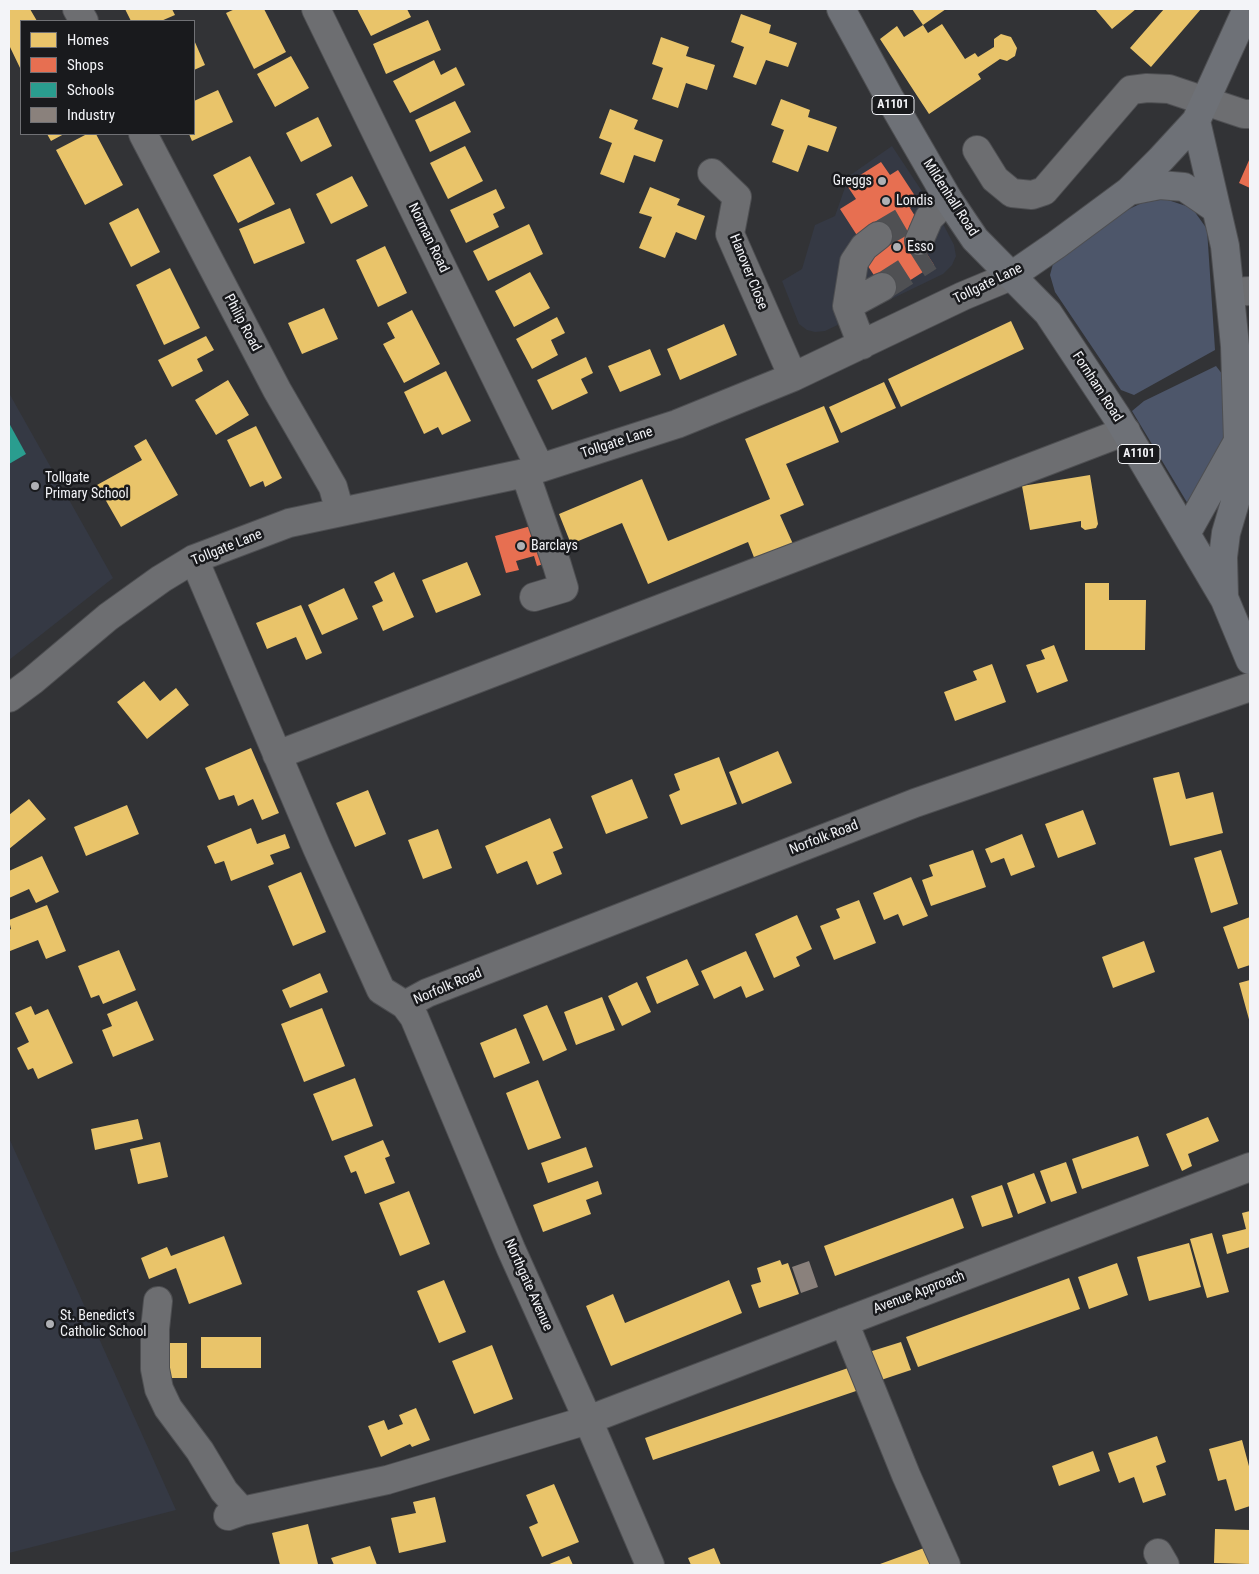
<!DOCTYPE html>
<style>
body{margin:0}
#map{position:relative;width:1259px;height:1574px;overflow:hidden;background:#323336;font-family:"Roboto Condensed",sans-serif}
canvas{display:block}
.frame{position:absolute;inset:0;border:10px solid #f3f4f8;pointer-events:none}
.legend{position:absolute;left:20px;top:20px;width:175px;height:115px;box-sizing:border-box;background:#191a1d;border:1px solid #707175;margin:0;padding:6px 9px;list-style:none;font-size:15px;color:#f3f4f8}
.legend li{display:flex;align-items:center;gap:10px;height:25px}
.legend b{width:25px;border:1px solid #707175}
</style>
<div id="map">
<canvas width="1259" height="1574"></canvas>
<div class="frame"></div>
<ul class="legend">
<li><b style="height:14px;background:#e9c46a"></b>Homes</li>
<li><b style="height:14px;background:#e76f51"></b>Shops</li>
<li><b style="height:14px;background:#2a9d8f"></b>Schools</li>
<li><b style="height:14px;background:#8a817c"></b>Industry</li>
</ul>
</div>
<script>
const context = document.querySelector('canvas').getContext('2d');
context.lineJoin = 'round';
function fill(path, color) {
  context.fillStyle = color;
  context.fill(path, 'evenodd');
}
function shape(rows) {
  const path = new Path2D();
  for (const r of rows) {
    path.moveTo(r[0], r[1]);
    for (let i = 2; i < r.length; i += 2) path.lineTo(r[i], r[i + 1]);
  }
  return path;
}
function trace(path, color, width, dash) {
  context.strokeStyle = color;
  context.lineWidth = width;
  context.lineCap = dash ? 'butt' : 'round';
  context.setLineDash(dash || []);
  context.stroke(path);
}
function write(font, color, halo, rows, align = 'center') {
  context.font = font + ' "Roboto Condensed",sans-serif';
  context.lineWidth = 5;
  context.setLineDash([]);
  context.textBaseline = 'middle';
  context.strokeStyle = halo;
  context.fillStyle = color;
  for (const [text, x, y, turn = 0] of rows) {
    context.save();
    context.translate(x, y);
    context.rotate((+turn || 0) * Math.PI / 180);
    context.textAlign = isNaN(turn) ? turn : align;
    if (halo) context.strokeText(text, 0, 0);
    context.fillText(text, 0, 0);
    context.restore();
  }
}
fill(shape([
 [892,146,941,220,954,245,956,256,952,265,943,274,825,331,815,332,807,330,799,324,782,281,802,269,815,225,835,216,849,176],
 [9,393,113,578,9,660],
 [9,1138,176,1510,9,1553]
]), '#353944');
fill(shape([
 [1165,199,1192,208,1207,229,1215,350,1134,395,1121,390,1055,292,1050,275,1054,260,1114,216,1142,203],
 [1216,366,1223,375,1226,465,1225,500,1214,512,1194,514,1132,411,1144,401]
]), '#4d566a');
fill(shape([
 [9,9,30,9,37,21,21,21,21,70,9,45],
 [125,9,172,9,175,15,161,21,131,21],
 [235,9,264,9,286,52,254,69,226,13],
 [357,9,407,9,411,17,371,36],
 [912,9,946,9,923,25,928,33,942,24,965,59,975,53,978,57,994,47,994,39,1001,34,1011,37,1017,48,1015,56,1007,61,1000,59,978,74,981,79,929,114,880,39,897,26,904,37,923,25],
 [1095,9,1136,9,1112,29],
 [1164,9,1201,9,1151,67,1130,48],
 [741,14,771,25,769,33,797,43,788,67,766,60,756,85,733,77,744,47,731,42],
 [428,20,441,50,386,74,373,44],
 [661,37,689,47,686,56,715,65,707,90,686,83,678,108,652,99,663,68,652,64],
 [194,40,205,65,194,70],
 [291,56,309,88,275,107,257,74],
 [434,60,441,75,456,67,465,85,410,113,393,81],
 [218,90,233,122,192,141,189,134,194,134,194,101],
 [781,99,810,110,808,117,837,127,828,152,808,145,798,172,772,162,784,130,771,125],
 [455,101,471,132,430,152,415,120],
 [610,109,638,120,634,129,663,140,655,162,634,155,624,183,600,174,612,143,599,138],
 [318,117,332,146,301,162,286,133],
 [47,134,64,134,51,141],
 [87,134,96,134,123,185,85,205,56,150],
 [465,146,483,181,448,199,430,163],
 [250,156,275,204,238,223,213,175],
 [352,176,368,206,331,224,316,194],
 [650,187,680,199,677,205,705,216,696,240,676,232,665,258,639,248,652,217,639,213],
 [496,189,505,208,493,214,499,227,466,243,450,210],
 [138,208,160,252,131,267,109,223],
 [290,208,305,243,254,264,239,229],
 [529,224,543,254,488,281,473,251],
 [385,246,407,293,378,307,356,260],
 [170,268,200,328,164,345,136,285],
 [530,272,550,308,514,327,495,291],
 [324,308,338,339,302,354,288,323],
 [412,310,440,364,404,383,383,344,395,338,387,323],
 [557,317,565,333,551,340,558,355,532,369,516,339],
 [1011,321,1024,349,901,407,888,379],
 [724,324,737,355,680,380,667,349],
 [206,336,214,350,197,359,203,371,172,387,158,360],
 [650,349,661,375,620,392,608,366],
 [586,357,593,373,581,379,588,393,552,410,537,380],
 [446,371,471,421,442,435,438,427,424,434,404,392],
 [228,380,249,415,216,435,195,400],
 [884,382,896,408,841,433,829,407],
 [824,406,839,442,786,464,804,505,780,515,793,544,755,560,748,542,648,584,622,523,571,544,559,514,642,479,668,541,770,499,745,439],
 [256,426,282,478,265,487,263,481,250,487,227,440],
 [146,439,178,495,121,527,97,485,142,460,134,446],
 [1090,475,1098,524,1096,528,1085,530,1081,527,1081,521,1030,530,1022,486],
 [467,562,481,595,436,613,422,580],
 [394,572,414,617,383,631,372,606,383,601,374,582],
 [1085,583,1109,583,1109,600,1146,600,1145,650,1085,650],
 [344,588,358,619,322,635,308,605],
 [301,605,322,653,306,660,296,637,267,649,256,623],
 [1054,645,1068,681,1037,693,1026,665,1045,659,1041,650],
 [992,664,1006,702,955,721,944,692,977,680,973,671],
 [144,681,160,701,176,688,189,705,147,739,117,702],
 [251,748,279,813,262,820,253,799,238,806,234,795,219,800,205,768],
 [778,751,792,783,742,804,729,772],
 [719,757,737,804,681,825,669,795,680,790,674,774],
 [1179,772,1186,799,1213,792,1223,833,1170,846,1153,778],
 [632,779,648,818,606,834,591,796],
 [368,790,386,834,355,847,336,803],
 [29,799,46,819,9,849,9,815],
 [127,805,139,834,86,856,74,827],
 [1083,810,1096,844,1058,858,1045,824],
 [550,818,563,848,553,852,562,874,537,885,527,861,497,874,485,846],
 [251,828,257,844,285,834,290,848,270,855,274,864,231,881,224,861,215,864,207,846],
 [438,829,452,868,423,879,408,840],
 [1022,834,1035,867,1011,876,1004,858,991,863,985,849],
 [973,850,986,887,931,906,922,880,933,876,929,865],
 [1221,850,1238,904,1211,913,1194,858],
 [42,856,59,892,36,903,29,889,9,898,9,871],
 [301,872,326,932,293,946,268,886],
 [911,877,928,916,903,926,898,914,884,920,873,893],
 [859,900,876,943,834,960,820,926,840,918,836,909],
 [47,905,66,951,46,959,38,940,10,951,9,930,11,929,9,920],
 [797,915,812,949,796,957,800,966,774,978,755,934],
 [1250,917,1250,965,1238,969,1223,927],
 [1144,941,1155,972,1113,988,1102,957],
 [119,950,136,990,103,1004,99,995,91,998,78,966],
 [746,951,764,990,746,998,741,986,714,999,701,971],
 [687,959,699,985,657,1004,646,977],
 [320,973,328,992,290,1008,282,990],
 [1250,980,1250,1023,1239,983],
 [637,982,651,1012,622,1026,608,996],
 [602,997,615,1030,576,1045,564,1012],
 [137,1001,154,1040,113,1057,102,1030,112,1026,107,1014],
 [547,1005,567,1050,543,1061,523,1015],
 [31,1006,35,1015,48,1009,73,1063,38,1079,33,1068,28,1070,17,1048,29,1042,15,1013],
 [322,1008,345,1066,304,1082,281,1024],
 [516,1028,530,1063,494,1078,480,1043],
 [355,1078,373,1126,332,1141,313,1094],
 [538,1080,561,1138,528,1150,506,1093],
 [1208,1117,1219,1141,1188,1154,1192,1166,1182,1171,1166,1134],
 [138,1119,143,1139,95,1150,91,1129],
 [1138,1136,1149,1166,1082,1189,1072,1159],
 [383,1140,390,1156,385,1158,395,1183,365,1194,356,1171,351,1173,344,1156],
 [160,1142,168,1177,138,1184,130,1149],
 [586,1147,593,1167,548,1183,541,1163],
 [1066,1162,1077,1193,1051,1202,1040,1171],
 [1034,1173,1046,1203,1018,1214,1007,1183],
 [598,1181,602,1194,586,1200,591,1214,543,1232,533,1205],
 [1002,1185,1013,1217,982,1227,971,1196],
 [409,1191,430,1244,400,1256,379,1203],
 [953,1198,964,1228,835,1276,824,1246],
 [1250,1211,1250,1247,1227,1254,1222,1235,1246,1229,1242,1213],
 [1212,1233,1229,1292,1207,1298,1190,1239],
 [224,1236,242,1284,189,1304,176,1268,149,1279,141,1258,167,1247,171,1256],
 [1189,1243,1201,1287,1149,1301,1137,1257],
 [780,1260,782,1265,788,1263,799,1294,759,1308,751,1285,761,1282,757,1268],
 [1117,1263,1128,1295,1089,1309,1078,1277],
 [1069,1278,1080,1309,918,1367,906,1337],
 [444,1280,466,1332,439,1343,417,1291],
 [729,1280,742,1313,611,1366,586,1306,613,1294,625,1323],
 [201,1337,261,1337,261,1368,201,1368],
 [901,1342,911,1370,878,1381,869,1352],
 [169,1343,187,1343,187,1378,169,1378],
 [492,1345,513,1399,474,1414,452,1361],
 [851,1367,859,1390,653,1460,645,1438],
 [416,1408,430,1440,412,1447,410,1444,381,1457,368,1426,384,1420,388,1430,403,1424,399,1415],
 [1157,1436,1166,1462,1156,1466,1166,1495,1143,1503,1134,1477,1119,1483,1108,1453],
 [1242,1440,1250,1470,1250,1506,1235,1511,1226,1479,1218,1481,1209,1449],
 [1093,1451,1100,1471,1059,1486,1052,1466],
 [554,1484,579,1542,542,1557,529,1527,538,1523,526,1495],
 [435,1497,446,1542,399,1553,391,1518,416,1513,413,1502],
 [308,1524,318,1564,312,1565,280,1565,272,1533],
 [1215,1529,1250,1530,1250,1564,1214,1563],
 [370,1546,377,1565,334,1565,331,1558],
 [714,1548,721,1565,691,1565,688,1558],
 [924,1548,931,1565,881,1565,880,1564],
 [569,1556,573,1565,547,1565]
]), '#e9c46a');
fill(shape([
 [1250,158,1250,188,1239,183],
 [881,162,890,175,898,170,919,202,910,208,918,221,909,226,934,265,887,295,860,254,860,240,840,209,856,199,846,184],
 [538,524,550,562,537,566,534,556,516,561,519,570,506,573,495,536]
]), '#e76f51');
fill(shape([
 [9,423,26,454,9,464]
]), '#2a9d8f');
fill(shape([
 [809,1261,818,1287,801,1293,792,1267]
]), '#8a817c');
trace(shape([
 [878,236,914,215],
 [882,287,929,257]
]), '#4f5053', 28, [28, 14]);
const minor = shape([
 [77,9,84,21],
 [316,9,540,468],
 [143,134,277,390,333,487,340,512],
 [977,150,995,179,1012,193,1032,195,1044,191,1131,90,1147,88,1169,89,1244,114,1250,114],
 [712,173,737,197,730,234,793,377],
 [919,241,929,218,948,199],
 [1230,292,1250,291],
 [847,306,882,287],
 [862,345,847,306,854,262,864,247,878,236],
 [525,473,557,565,564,588,534,597],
 [194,559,317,848,381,990,405,1005,414,1017,511,1249,588,1420,650,1565],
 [9,698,32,681,108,617,161,579,194,559,289,523,525,473,677,424,793,377,963,296,1011,276],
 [277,755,1126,431],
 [405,1005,427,993,915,803,1250,687],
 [158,1301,155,1329,155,1369,159,1389,168,1408,200,1451,224,1491,242,1511],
 [844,1322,906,1475,946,1565],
 [228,1516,242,1511,387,1480,588,1420,1250,1167],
 [1158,1553,1165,1565]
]);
const major = shape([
 [841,9,889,97,948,199,975,239,1048,313,1117,417,1225,600,1250,660],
 [1196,121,1225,246,1235,346,1238,441,1243,475,1226,533,1223,557,1224,596],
 [1129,191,1160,185,1184,187,1216,209],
 [1011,276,1056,245,1129,191,1161,159,1196,121,1247,9],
 [1186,534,1238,441]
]);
trace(minor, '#4e4f52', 30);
trace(major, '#4e4f52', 30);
trace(minor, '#6d6e71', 28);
trace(major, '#6e7177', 28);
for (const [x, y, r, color] of [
 [882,181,5,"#afb0b4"],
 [886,201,5,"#afb0b4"],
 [897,247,5,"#afb0b4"],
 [35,486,5,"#afb0b4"],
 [521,546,5,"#afb0b4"],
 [50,1324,5,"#afb0b4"]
]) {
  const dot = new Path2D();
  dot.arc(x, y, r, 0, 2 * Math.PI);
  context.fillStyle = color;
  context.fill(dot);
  trace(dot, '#191a1d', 2);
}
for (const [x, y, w] of [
 [893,105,42],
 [1139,454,42]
]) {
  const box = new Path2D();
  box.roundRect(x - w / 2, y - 9.5, w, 19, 4);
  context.fillStyle = '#191a1d';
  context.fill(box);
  trace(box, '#f3f4f8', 1);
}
write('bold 12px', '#f3f4f8', null, [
 ["A1101",893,105],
 ["A1101",1139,454]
]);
write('14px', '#f3f4f8', '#191a1d', [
 ["Greggs",872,181,"right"],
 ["Londis",896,201],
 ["Esso",907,247],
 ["Tollgate",45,478],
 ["Primary School",45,494],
 ["Barclays",531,546],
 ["St. Benedict's",60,1316],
 ["Catholic School",60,1332]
], 'left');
write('14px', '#f3f4f8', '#191a1d', [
 ["Mildenhall Road",950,198,57],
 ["Norman Road",428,238,64],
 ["Hanover Close",748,272,68],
 ["Tollgate Lane",988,284,-26],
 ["Philip Road",242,323,62],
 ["Fornham Road",1097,387,57],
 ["Tollgate Lane",617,443,-18],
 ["Tollgate Lane",227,548,-22],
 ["Norfolk Road",824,838,-21],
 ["Norfolk Road",448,987,-23],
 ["Northgate Avenue",528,1285,66],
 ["Avenue Approach",919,1293,-21]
]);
</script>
